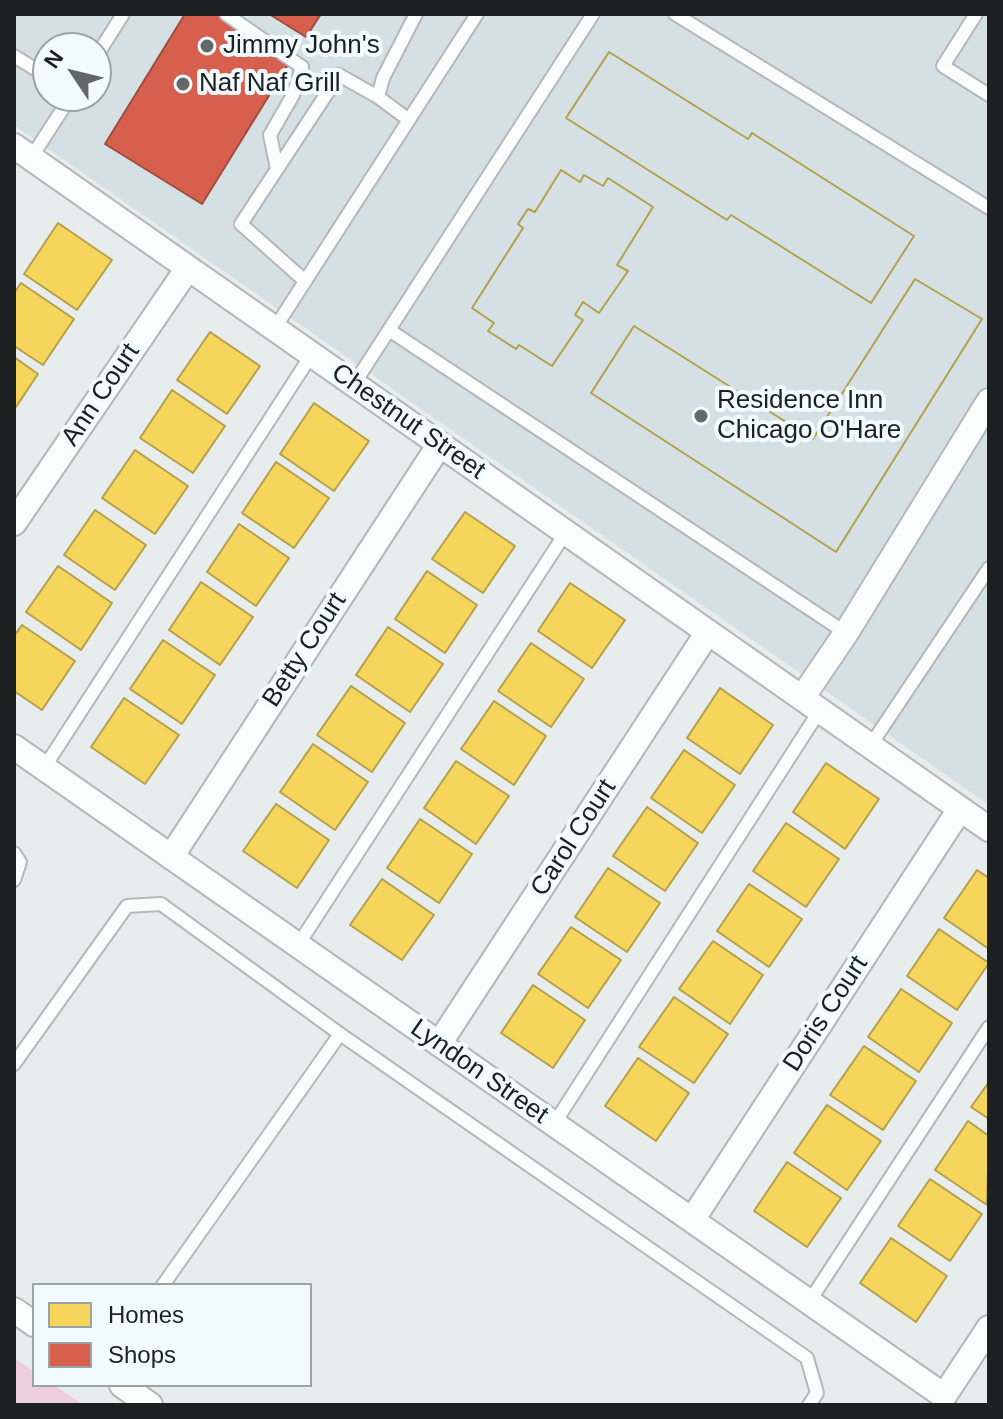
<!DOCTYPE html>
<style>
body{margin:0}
#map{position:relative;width:1003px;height:1419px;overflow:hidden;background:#e7eced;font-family:Arial,sans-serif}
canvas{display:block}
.frame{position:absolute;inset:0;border:16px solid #1d2021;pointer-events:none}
.legend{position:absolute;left:32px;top:1283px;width:280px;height:104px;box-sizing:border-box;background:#f1fbfd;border:2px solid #9ca3a5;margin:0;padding:10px 14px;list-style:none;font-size:24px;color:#1d2021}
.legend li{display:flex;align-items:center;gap:16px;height:40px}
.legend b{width:40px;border:2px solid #9ca3a5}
.north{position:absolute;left:32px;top:32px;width:80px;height:80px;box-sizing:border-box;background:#f1fbfd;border:2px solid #9ca3a5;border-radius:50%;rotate:305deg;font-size:22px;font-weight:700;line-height:32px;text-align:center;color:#1d2021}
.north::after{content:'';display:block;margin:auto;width:28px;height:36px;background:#646768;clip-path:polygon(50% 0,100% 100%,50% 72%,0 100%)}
</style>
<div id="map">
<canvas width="1003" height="1419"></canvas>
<div class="frame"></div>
<ul class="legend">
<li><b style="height:22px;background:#f6d55c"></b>Homes</li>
<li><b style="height:22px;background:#d6604d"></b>Shops</li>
</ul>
<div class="north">N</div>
</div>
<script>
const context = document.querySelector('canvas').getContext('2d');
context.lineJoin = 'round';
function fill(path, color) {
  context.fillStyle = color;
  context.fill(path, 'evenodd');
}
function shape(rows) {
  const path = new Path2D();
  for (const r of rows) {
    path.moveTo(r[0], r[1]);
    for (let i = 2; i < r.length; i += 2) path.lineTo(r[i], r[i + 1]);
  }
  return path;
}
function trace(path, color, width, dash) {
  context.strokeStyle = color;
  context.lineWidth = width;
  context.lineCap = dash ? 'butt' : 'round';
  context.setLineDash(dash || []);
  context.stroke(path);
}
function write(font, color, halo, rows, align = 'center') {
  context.font = font + ' Arial,sans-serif';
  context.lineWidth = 8;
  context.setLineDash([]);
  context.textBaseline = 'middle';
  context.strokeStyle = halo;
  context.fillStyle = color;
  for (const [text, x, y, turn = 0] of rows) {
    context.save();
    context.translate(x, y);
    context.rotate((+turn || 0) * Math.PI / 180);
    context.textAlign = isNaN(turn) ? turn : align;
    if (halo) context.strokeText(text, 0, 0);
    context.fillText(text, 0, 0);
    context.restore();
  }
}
fill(shape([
 [14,14,989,14,989,805,14,125],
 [48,48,96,48,96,96,48,96]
]), '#d4e0e3');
fill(shape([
 [14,1358,34,1371,34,1385,54,1385,84,1405,14,1405]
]), '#eccfdb');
const homes = shape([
 [609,52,748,139,752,133,914,236,871,303,731,215,727,220,566,118,609,52],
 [609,52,748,139,752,133,914,236,871,303,731,215,727,220,566,118,609,52],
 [561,170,580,182,584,175,603,186,608,178,653,207,617,265,628,271,599,313,583,302,575,315,583,320,552,366,519,345,516,349,488,331,494,323,472,308,523,228,518,224,528,209,535,212,561,170],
 [561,170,580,182,584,175,603,186,608,178,653,207,617,265,628,271,599,313,583,302,575,315,583,320,552,366,519,345,516,349,488,331,494,323,472,308,523,228,518,224,528,209,535,212,561,170],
 [58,223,112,260,77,310,24,274,58,223],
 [915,279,982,319,836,552,591,393,634,326,813,439,915,279],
 [915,279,982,319,836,552,591,393,634,326,813,439,915,279],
 [21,283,74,319,43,365,14,346,14,293,21,283],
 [210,332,260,366,227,414,177,380,210,332],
 [14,357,38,374,14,410,14,357],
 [172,390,225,426,193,473,140,438,172,390],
 [314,403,369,441,334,491,280,454,314,403],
 [135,450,188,486,155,534,102,498,135,450],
 [276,462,329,498,294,548,242,513,276,462],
 [95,510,146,545,115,590,64,555,95,510],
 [465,512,515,546,483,593,432,559,465,512],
 [239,524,289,558,256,606,207,572,239,524],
 [58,566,112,603,81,650,26,612,58,566],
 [427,571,477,605,445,653,395,619,427,571],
 [201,582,253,617,220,665,169,630,201,582],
 [570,583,625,620,592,668,538,631,570,583],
 [22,625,75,661,42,710,14,691,14,636,22,625],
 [388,627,443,664,410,712,356,675,388,627],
 [163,640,215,675,182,724,130,689,163,640],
 [531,643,584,679,551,727,498,691,531,643],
 [351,686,405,723,372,772,317,735,351,686],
 [720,688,773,725,740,774,687,738,720,688],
 [124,698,179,735,145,784,91,747,124,698],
 [494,701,546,736,514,785,461,749,494,701],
 [313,744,368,782,335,830,280,792,313,744],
 [684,750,735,785,702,833,651,798,684,750],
 [456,761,509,796,476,844,424,808,456,761],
 [826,763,879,799,845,849,793,812,826,763],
 [276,804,329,840,297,888,243,851,276,804],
 [647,807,698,843,665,891,613,856,647,807],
 [420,819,472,854,439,903,387,868,420,819],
 [786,823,839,859,806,907,753,871,786,823],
 [608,868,660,903,627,952,575,917,608,868],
 [977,870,989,878,989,949,944,918,977,870],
 [382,879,434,915,402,960,350,925,382,879],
 [749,884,802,919,769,967,717,931,749,884],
 [571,927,621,960,588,1008,538,974,571,927],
 [939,929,989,963,957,1010,907,976,939,929],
 [713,941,763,975,730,1024,679,989,713,941],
 [533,985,585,1020,553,1068,501,1033,533,985],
 [901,989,952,1023,919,1072,868,1037,901,989],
 [674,997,728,1034,694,1083,639,1047,674,997],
 [864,1046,916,1081,883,1130,830,1095,864,1046],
 [638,1058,689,1093,656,1141,605,1106,638,1058],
 [989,1082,989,1119,971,1107,989,1082],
 [827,1105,881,1141,847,1190,794,1153,827,1105],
 [968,1121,989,1136,987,1205,935,1170,968,1121],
 [787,1162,841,1198,807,1247,754,1211,787,1162],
 [930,1179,982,1214,950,1261,898,1226,930,1179],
 [891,1238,947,1276,916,1322,860,1283,891,1238]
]);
fill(homes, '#f6d55c');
trace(homes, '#b59f4a', 2);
const shops = shape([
 [185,14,217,14,291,60,202,204,105,144,185,14],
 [269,14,321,14,306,37,269,14]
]);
fill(shops, '#d6604d');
trace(shops, '#9e4d40', 2);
const lane = shape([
 [226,14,302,67,293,95,270,135,277,169],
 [675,14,989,208],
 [976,14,943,66,989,95],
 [14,56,48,77],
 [96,57,123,14],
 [378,97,383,78,416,14],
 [31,158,71,96],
 [305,281,241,224,339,75,378,97,409,120],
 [275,328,477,14],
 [389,330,846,633],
 [354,384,593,14],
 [870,746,989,568],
 [44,768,312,354],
 [14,853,20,862,14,880],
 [298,945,566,532],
 [14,1064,127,906,161,904,340,1034,807,1358,817,1393,809,1405],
 [554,1124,820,710],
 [163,1285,340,1034],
 [809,1302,989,1027]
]);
const street = shape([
 [14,146,989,829],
 [14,523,188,268],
 [802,698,846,633,989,401],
 [14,747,944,1396,989,1328],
 [171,857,440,444],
 [439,1044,708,632],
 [692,1220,960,809],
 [14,1310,34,1324],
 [122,1385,150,1405]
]);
trace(lane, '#b5b8b9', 16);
trace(street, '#b5b8b9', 28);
trace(lane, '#fbfcfc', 12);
trace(street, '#fbfcfc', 24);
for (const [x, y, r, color] of [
 [207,46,8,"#646768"],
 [183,84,8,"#646768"],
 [701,416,8,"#646768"]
]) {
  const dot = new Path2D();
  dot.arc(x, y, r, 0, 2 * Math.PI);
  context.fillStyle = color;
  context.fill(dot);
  trace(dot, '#f1fbfd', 3);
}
write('26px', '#1d2021', '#f1fbfd', [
 ["Jimmy John's",223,46],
 ["Naf Naf Grill",199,84],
 ["Residence Inn",717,401],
 ["Chicago O'Hare",717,431]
], 'left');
write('26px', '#1d2021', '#f1fbfd', [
 ["Ann Court",101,395,-56],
 ["Chestnut Street",408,422,35],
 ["Betty Court",305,650,-57],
 ["Carol Court",574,838,-57],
 ["Doris Court",826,1014,-57],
 ["Lyndon Street",479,1072,35]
]);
</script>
